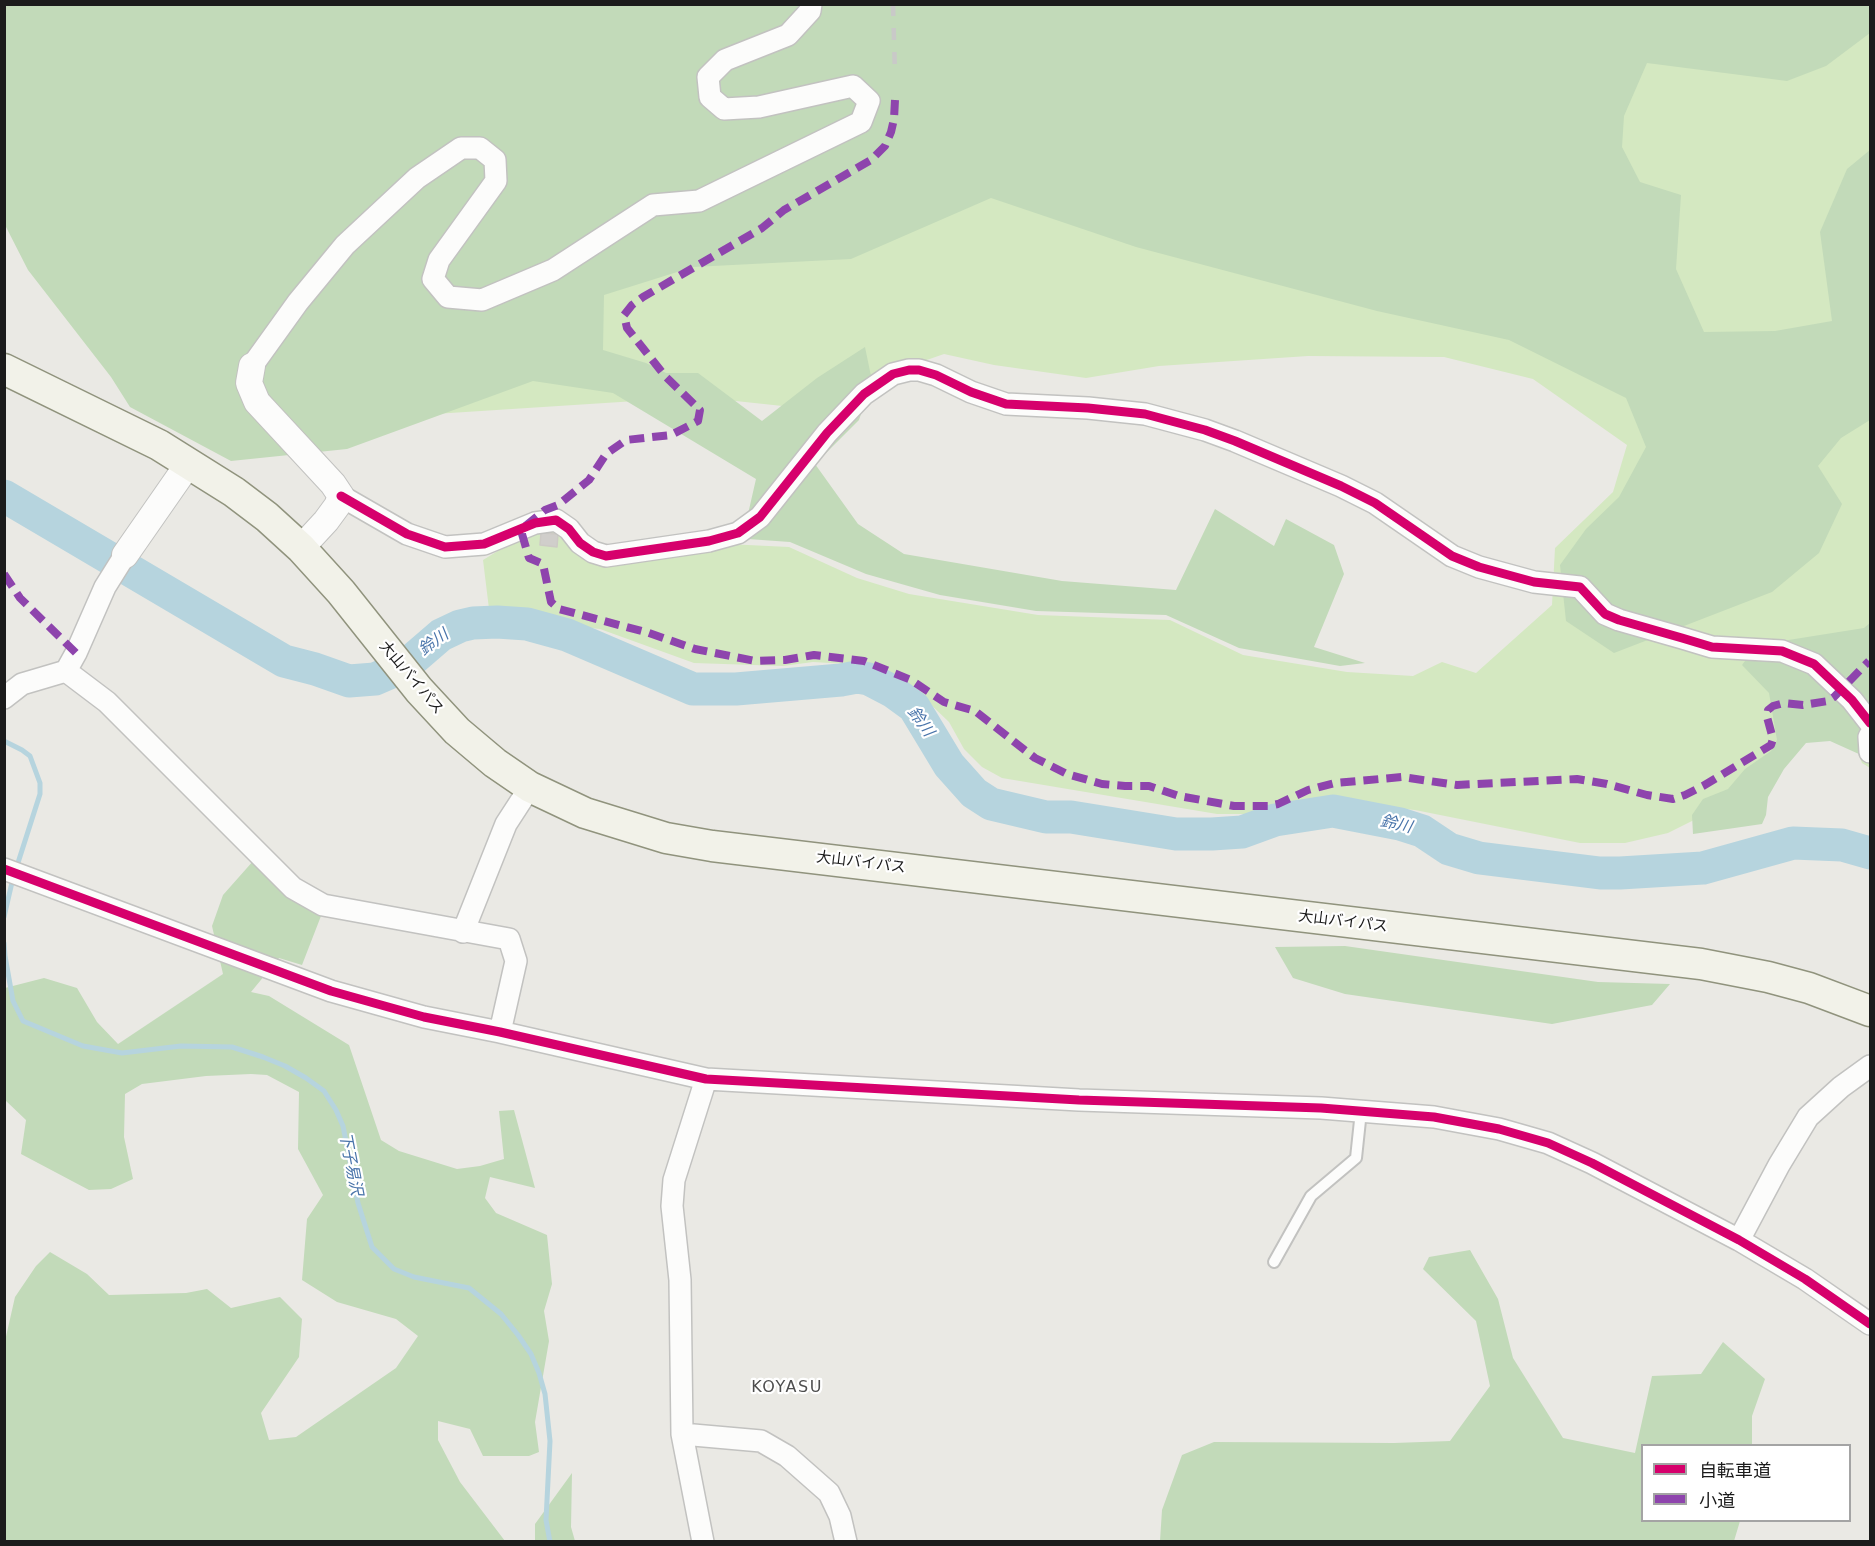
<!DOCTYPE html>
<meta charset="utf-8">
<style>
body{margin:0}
#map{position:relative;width:1875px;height:1546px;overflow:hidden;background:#eae9e4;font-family:"DejaVu Sans","Noto Sans JP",sans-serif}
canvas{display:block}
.frame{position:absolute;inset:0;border:6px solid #1b1b1b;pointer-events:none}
.legend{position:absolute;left:1641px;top:1444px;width:210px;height:78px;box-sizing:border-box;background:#fff;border:2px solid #a4a4a4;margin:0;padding:8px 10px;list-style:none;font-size:18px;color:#1b1b1b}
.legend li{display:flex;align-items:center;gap:12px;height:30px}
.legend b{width:30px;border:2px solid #a4a4a4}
</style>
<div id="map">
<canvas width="1875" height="1546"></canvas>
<div class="frame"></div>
<ul class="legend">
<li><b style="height:8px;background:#d6006c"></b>自転車道</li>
<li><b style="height:8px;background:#8e44ad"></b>小道</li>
</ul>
</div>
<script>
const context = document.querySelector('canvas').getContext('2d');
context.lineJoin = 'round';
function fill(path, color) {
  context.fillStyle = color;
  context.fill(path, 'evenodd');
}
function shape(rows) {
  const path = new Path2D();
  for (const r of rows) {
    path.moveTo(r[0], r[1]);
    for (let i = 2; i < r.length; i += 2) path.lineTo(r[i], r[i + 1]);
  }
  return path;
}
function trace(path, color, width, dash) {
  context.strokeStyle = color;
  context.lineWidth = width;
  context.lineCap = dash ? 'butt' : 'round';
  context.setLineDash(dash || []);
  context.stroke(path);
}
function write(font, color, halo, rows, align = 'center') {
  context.font = font + ' "DejaVu Sans","Noto Sans JP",sans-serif';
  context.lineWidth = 4.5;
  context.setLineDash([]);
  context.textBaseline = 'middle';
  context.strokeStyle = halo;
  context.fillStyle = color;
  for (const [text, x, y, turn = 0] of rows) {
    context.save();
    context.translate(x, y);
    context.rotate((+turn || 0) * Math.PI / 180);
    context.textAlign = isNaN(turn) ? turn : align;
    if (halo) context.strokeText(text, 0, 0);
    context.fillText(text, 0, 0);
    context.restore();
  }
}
fill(shape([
 [1633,5,1870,5,1870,768,1862,763,1851,736,1811,725,1738,798,1668,833,1625,843,1580,843,1415,810,1325,801,1268,814,1217,814,1002,778,982,767,964,749,949,722,925,699,900,681,872,670,847,664,813,662,783,666,694,663,600,629,490,617,483,560,527,533,547,527,563,531,574,549,727,544,789,547,857,578,909,594,1038,615,1170,620,1243,655,1347,672,1413,676,1442,662,1476,673,1552,605,1555,548,1613,492,1627,445,1533,379,1444,357,1308,356,1159,366,1086,378,994,365,944,354,792,407,698,397,233,427,387,184,1596,104]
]), '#d4e8c1');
fill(shape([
 [4,5,1870,5,1870,33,1826,66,1787,81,1647,63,1624,116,1622,147,1640,182,1681,195,1676,269,1704,332,1775,331,1832,321,1820,232,1847,169,1870,150,1870,420,1841,438,1818,466,1842,504,1819,553,1772,592,1614,653,1566,621,1560,565,1586,529,1619,497,1646,447,1626,398,1509,340,1377,311,1136,247,991,198,851,259,693,267,604,295,603,350,646,363,666,373,698,373,762,421,817,378,865,347,872,381,859,420,815,464,858,524,904,554,1062,581,1176,590,1215,509,1274,546,1286,519,1334,545,1344,574,1314,647,1365,663,1340,666,1239,648,1166,615,1036,611,940,595,866,574,790,542,748,539,748,514,756,479,613,393,533,381,347,449,231,461,130,407,111,377,28,270,5,225],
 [1870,623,1870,759,1830,741,1806,743,1784,769,1768,797,1766,815,1762,824,1693,834,1692,815,1703,799,1728,789,1745,769,1771,751,1777,740,1769,693,1742,665,1757,645,1864,628],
 [254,860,295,902,321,916,302,965,279,958,251,992,269,996,349,1045,381,1140,399,1151,457,1169,480,1166,504,1159,499,1111,514,1110,535,1188,490,1177,485,1198,496,1213,547,1235,552,1284,544,1311,549,1341,535,1422,539,1452,529,1456,483,1456,470,1429,438,1421,438,1440,460,1482,505,1541,5,1542,5,1341,15,1297,36,1266,50,1252,87,1274,109,1295,186,1293,207,1289,231,1308,280,1297,302,1319,299,1357,261,1413,269,1440,296,1437,396,1368,418,1336,396,1319,337,1302,302,1280,307,1219,323,1195,298,1149,299,1092,267,1075,251,1074,206,1076,142,1084,125,1094,124,1137,133,1179,111,1189,89,1190,21,1154,26,1120,5,1100,5,988,44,978,77,988,97,1022,118,1044,223,974,212,926,223,895],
 [1345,946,1598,982,1670,984,1652,1005,1552,1024,1345,994,1293,978,1275,947],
 [1470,1250,1498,1299,1513,1358,1563,1438,1635,1453,1652,1376,1701,1374,1723,1342,1765,1379,1752,1416,1752,1445,1642,1446,1642,1520,1740,1521,1734,1541,1160,1541,1162,1510,1182,1455,1214,1442,1394,1443,1450,1441,1490,1386,1476,1321,1423,1269,1429,1257],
 [572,1473,571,1527,575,1541,535,1541,535,1524]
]), '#c2dab9');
trace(shape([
 [4,741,22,750,30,756,40,783,40,794,16,869],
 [4,917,13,878],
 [4,943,5,956,13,1001,23,1021,83,1046,122,1053,181,1046,232,1047,263,1057,285,1066,306,1078,324,1091,336,1110,343,1126,358,1203,372,1247,394,1269,414,1277,469,1288,501,1314,518,1335,531,1354,539,1373,545,1394,550,1441,546,1520,550,1542]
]), '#b6d4de', 5);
trace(shape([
 [4,496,284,661,315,669,349,681,375,679,405,666,441,635,460,626,473,623,497,622,527,624,567,635,693,689,736,689,841,680,857,677,869,679,892,691,914,707,949,765,974,793,991,804,1046,817,1071,817,1176,834,1212,834,1242,832,1275,820,1333,811,1400,824,1422,831,1449,849,1479,858,1600,873,1620,873,1703,868,1793,843,1842,845,1870,853]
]), '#b6d4de', 33);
const building = shape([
 [541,533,558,534,557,547,540,545,541,533]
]);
fill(building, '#d0cecb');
trace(building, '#cdcac5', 1.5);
const service = shape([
 [1274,1262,1311,1196,1356,1158,1361,1111]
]);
const minor = shape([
 [252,366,298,302,345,245,417,178,461,148,480,148,495,160,496,181,439,260,433,279,448,297,482,300,553,270,653,205,699,201,861,122,869,101,853,86,759,107,724,109,710,97,708,77,725,60,788,35,810,11,811,4],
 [341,496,407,534,445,547,484,544,535,523,556,520,569,529,580,543,593,552,606,556,709,541,738,533,760,517,827,433,864,394,893,374,909,370,919,370,936,375,971,392,1006,404,1088,408,1145,414,1205,430,1235,441,1341,486,1375,503,1452,556,1479,567,1534,582,1580,587,1605,614,1619,620,1682,638,1712,647,1782,651,1814,664,1852,700,1870,723],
 [66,671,107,702,293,888,323,905,509,939,516,961,500,1032],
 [4,698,22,684,66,671,76,653,105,587,125,555],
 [1870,735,1869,737,1870,752],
 [4,869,331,991,424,1017,500,1032,706,1079,1079,1100,1321,1108,1434,1117,1499,1129,1548,1143,1592,1163,1739,1240,1805,1279,1870,1324],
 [463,932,506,824,530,787],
 [1739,1240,1779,1165,1808,1117,1841,1087,1870,1066],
 [682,1434,761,1441,787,1456,829,1493,840,1516,846,1542],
 [703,1542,682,1434,680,1280,672,1206,674,1180,706,1079]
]);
const tertiary = shape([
 [252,366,249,383,257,402,333,484,341,496,337,506,326,521,301,548],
 [125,555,189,463]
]);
const secondary = shape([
 [4,369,159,445,234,492,267,517,301,548,341,592,419,690,457,731,495,763,530,787,585,813,666,838,712,846,1701,964,1768,977,1809,988,1870,1011]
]);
trace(service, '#c2c2c0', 14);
trace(minor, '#c2c2c0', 24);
trace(tertiary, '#c2c2c0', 28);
trace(secondary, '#90937d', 33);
trace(service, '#fcfcfb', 10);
trace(minor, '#fcfcfb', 21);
trace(tertiary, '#fcfcfb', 26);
trace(secondary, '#f2f2e9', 30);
trace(shape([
 [893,4,895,74]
]), '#c9c9c8', 4.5, [12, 12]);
trace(shape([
 [895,100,894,119,891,132,885,146,871,160,784,210,762,228,643,297,632,305,624,315,627,328,665,376,700,410,698,421,671,435,626,440,606,454,589,480,558,505,545,510,523,528,522,534,529,558,543,564,551,602,559,609,649,633,695,649,755,661,785,660,814,655,864,661,911,680,944,702,975,711,1035,758,1067,774,1102,784,1125,786,1149,786,1179,796,1234,806,1268,806,1278,804,1308,790,1335,783,1402,777,1457,785,1577,779,1607,784,1647,795,1673,799,1685,795,1703,786,1771,745,1773,739,1767,717,1768,710,1773,706,1784,703,1803,705,1828,701,1834,697,1869,661],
 [4,574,20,598,76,653]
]), '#8e44ad', 8, [15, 8]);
trace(shape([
 [341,496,407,534,445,547,484,544,535,523,556,520,569,529,580,543,593,552,606,556,709,541,738,533,760,517,827,433,864,394,893,374,909,370,919,370,936,375,971,392,1006,404,1088,408,1145,414,1205,430,1235,441,1341,486,1375,503,1452,556,1479,567,1534,582,1580,587,1605,614,1619,620,1682,638,1712,647,1782,651,1814,664,1852,700,1870,723],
 [4,869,331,991,424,1017,500,1032,706,1079,1079,1100,1321,1108,1434,1117,1499,1129,1548,1143,1592,1163,1739,1240,1805,1279,1870,1324]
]), '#d6006c', 9);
write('15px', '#1b1b1b', '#fff', [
 ["大山バイパス",411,678,50],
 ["大山バイパス",861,863,7],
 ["大山バイパス",1343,922,7]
]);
write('italic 16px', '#4974aa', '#fff', [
 ["鈴川",434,643,-36],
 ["鈴川",920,722,54],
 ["鈴川",1396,825,13],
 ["下子易沢",350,1164,79]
]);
context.letterSpacing = '1.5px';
write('16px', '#4e4e4e', '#fff', [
 ["KOYASU",787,1388]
]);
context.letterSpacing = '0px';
</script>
